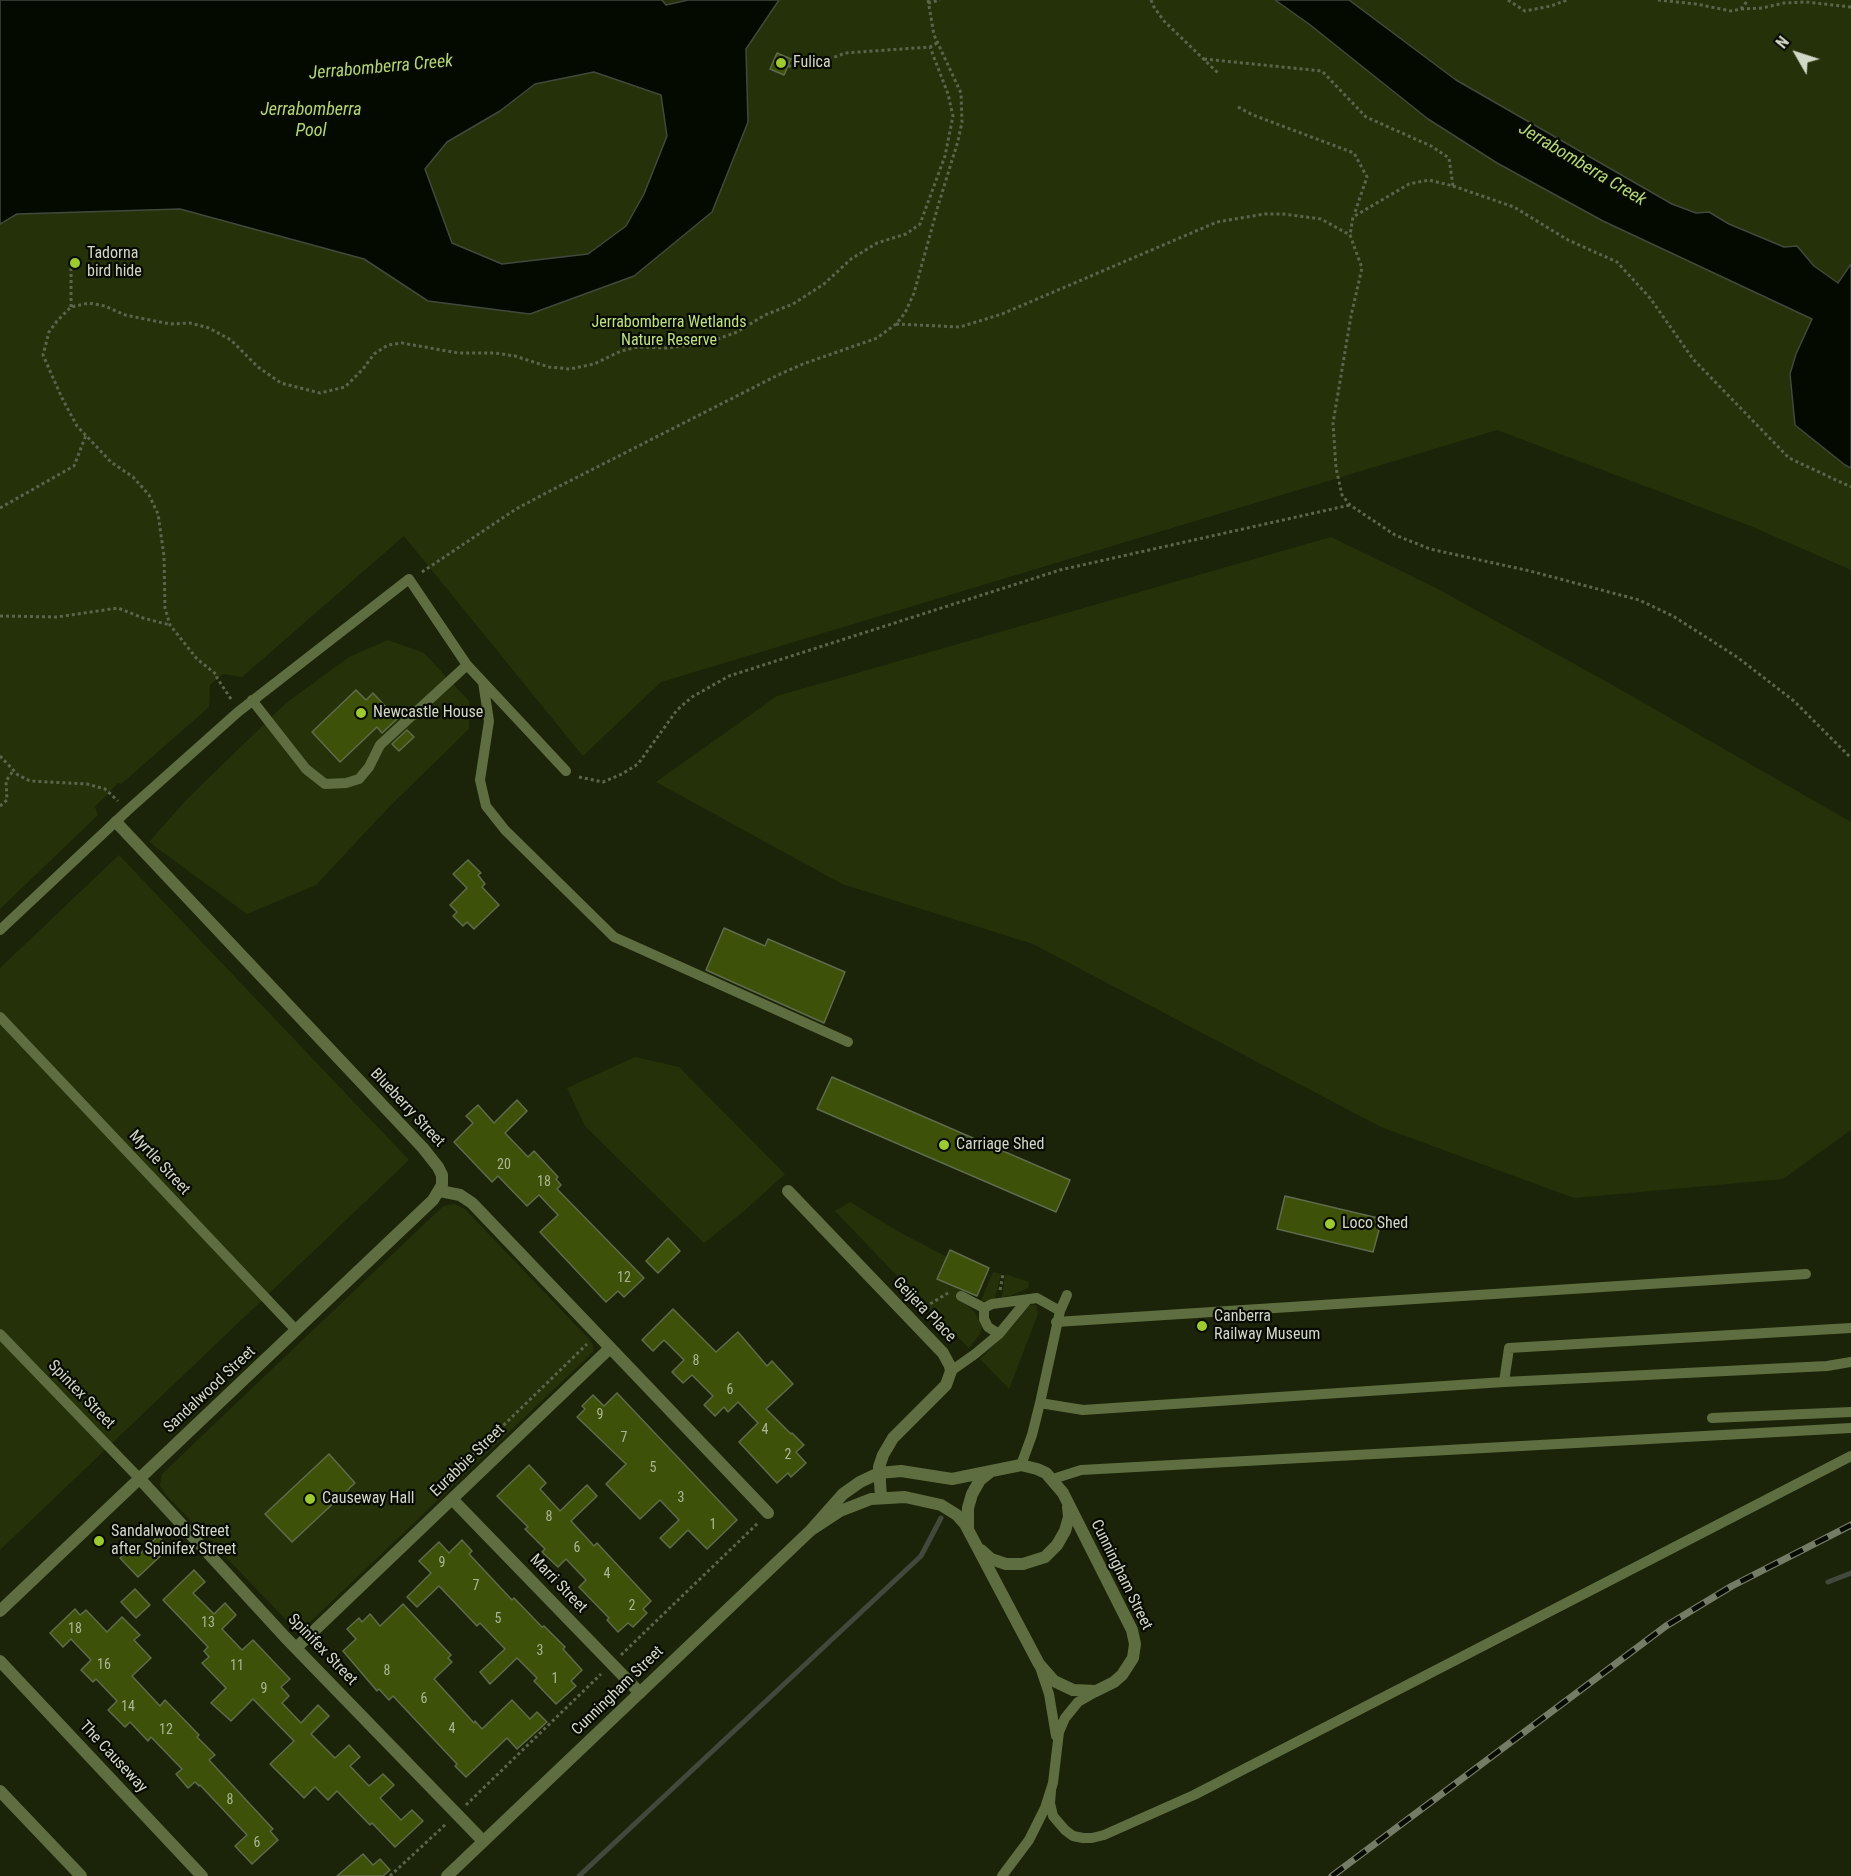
<!DOCTYPE html>
<style>
body{margin:0}
#map{position:relative;width:1851px;height:1876px;overflow:hidden;background:#1b2408;font-family:"Roboto Condensed",sans-serif}
canvas{display:block}
.north{position:absolute;left:1767px;top:24px;width:60px;height:60px;-webkit-text-stroke:4px #080b03;paint-order:stroke;rotate:309deg;font-size:16px;font-weight:700;line-height:24px;text-align:center;color:#d1d8c7}
.north::after{content:'';display:block;margin:auto;width:21px;height:27px;background:#d1d8c7;clip-path:polygon(50% 0,100% 100%,50% 72%,0 100%)}
</style>
<div id="map">
<canvas width="1851" height="1876"></canvas>
<div class="north">N</div>
</div>
<script>
const context = document.querySelector('canvas').getContext('2d');
context.lineJoin = 'round';
function fill(path, color) {
  context.fillStyle = color;
  context.fill(path, 'evenodd');
}
function shape(rows) {
  const path = new Path2D();
  for (const r of rows) {
    path.moveTo(r[0], r[1]);
    for (let i = 2; i < r.length; i += 2) path.lineTo(r[i], r[i + 1]);
  }
  return path;
}
function trace(path, color, width, dash) {
  context.strokeStyle = color;
  context.lineWidth = width;
  context.lineCap = dash ? 'butt' : 'round';
  context.setLineDash(dash || []);
  context.stroke(path);
}
function write(font, color, halo, rows, align = 'center') {
  context.font = font + ' "Roboto Condensed",sans-serif';
  context.lineWidth = 4.5;
  context.setLineDash([]);
  context.textBaseline = 'middle';
  context.strokeStyle = halo;
  context.fillStyle = color;
  for (const [text, x, y, turn = 0] of rows) {
    context.save();
    context.translate(x, y);
    context.rotate((+turn || 0) * Math.PI / 180);
    context.textAlign = isNaN(turn) ? turn : align;
    if (halo) context.strokeText(text, 0, 0);
    context.fillText(text, 0, 0);
    context.restore();
  }
}
fill(shape([
 [0,0,1851,0,1851,570,1753,527,1497,430,661,682,584,755,582,755,404,536,242,677,223,674,210,685,209,707,121,784,118,783,95,807,98,815,0,909],
 [1331,537,1434,587,1609,683,1851,822,1851,1130,1783,1179,1574,1198,1381,1127,1033,944,842,884,656,782,777,696],
 [388,640,424,653,469,701,469,729,390,806,316,885,247,914,149,842,188,798,285,704,349,657],
 [119,855,409,1160,0,1550,0,968],
 [635,1057,679,1067,785,1174,744,1211,704,1243,585,1126,567,1088],
 [850,1202,899,1232,947,1257,937,1279,963,1291,959,1299,975,1312,982,1327,980,1334,969,1348,926,1306,835,1211],
 [454,1204,465,1209,589,1339,593,1345,593,1352,308,1624,301,1629,294,1628,167,1496,160,1486,162,1474,439,1210,444,1206],
 [993,1272,1001,1274,994,1302,981,1301],
 [1005,1274,1029,1282,1028,1288,1010,1296,1002,1297],
 [1029,1305,1036,1305,1038,1314,1009,1389,980,1359,1014,1325]
]), '#253209');
const water = shape([
 [0,0,662,0,666,5,688,0,779,0,746,49,748,122,712,212,634,276,530,314,428,301,364,259,180,209,17,214,0,224,0,0],
 [594,72,661,95,667,136,644,194,626,226,588,254,502,264,452,243,425,169,447,142,500,111,535,84,594,72],
 [1275,0,1349,0,1456,80,1672,204,1696,213,1709,212,1729,224,1784,247,1797,246,1814,266,1838,283,1851,264,1851,468,1845,465,1795,425,1790,374,1796,354,1812,319,1603,221,1497,163,1428,119,1309,24,1275,0]
]);
fill(water, '#040a00');
trace(water, '#42483c', 1.5);
trace(shape([
 [1828,1582,1851,1573],
 [579,1876,921,1556,941,1518]
]), '#42483c', 5);
const building = shape([
 [777,53,791,59,784,75,770,69,777,53],
 [356,690,366,700,373,693,397,719,382,733,377,727,340,762,312,732,356,690],
 [407,730,414,737,399,751,392,744,407,730],
 [468,860,481,873,478,875,485,884,482,887,499,905,474,929,467,922,463,926,453,916,457,912,450,905,467,888,453,874,468,860],
 [724,928,765,946,768,939,845,972,824,1023,706,970,724,928],
 [832,1077,1070,1180,1056,1212,817,1109,832,1077],
 [517,1100,527,1111,505,1133,528,1157,534,1151,558,1177,556,1179,561,1185,557,1189,644,1278,624,1297,618,1291,606,1302,540,1232,558,1215,539,1195,527,1206,498,1176,492,1182,454,1142,473,1123,466,1116,478,1105,494,1123,517,1100],
 [1285,1196,1382,1219,1373,1252,1277,1229,1285,1196],
 [668,1238,680,1251,658,1273,646,1261,668,1238],
 [950,1250,989,1268,977,1296,937,1279,950,1250],
 [673,1309,716,1352,738,1332,767,1366,772,1361,793,1384,766,1409,791,1434,792,1433,804,1445,796,1452,806,1463,791,1477,788,1473,777,1483,739,1442,758,1423,738,1402,728,1412,724,1407,715,1416,704,1405,713,1396,692,1375,683,1383,672,1372,684,1360,664,1340,653,1351,642,1340,673,1309],
 [617,1393,737,1520,707,1549,688,1530,670,1548,660,1538,679,1520,660,1500,640,1519,606,1484,626,1464,577,1417,585,1409,582,1406,593,1395,604,1406,617,1393],
 [329,1454,355,1483,292,1542,265,1514,329,1454],
 [529,1465,546,1483,540,1489,560,1511,587,1485,597,1496,571,1521,594,1546,597,1543,651,1601,643,1609,647,1613,633,1627,628,1623,618,1632,607,1620,609,1618,579,1587,586,1580,566,1559,558,1567,542,1552,545,1549,525,1529,528,1527,497,1496,529,1465],
 [158,1536,169,1548,138,1577,120,1558,132,1547,139,1555,158,1536],
 [462,1540,472,1551,469,1554,512,1600,514,1598,542,1627,544,1626,565,1647,563,1649,582,1670,571,1681,576,1686,556,1704,534,1681,537,1678,517,1658,490,1684,480,1672,505,1649,480,1623,477,1626,439,1586,417,1607,407,1597,431,1573,419,1561,439,1542,449,1553,462,1540],
 [194,1570,205,1582,193,1593,214,1614,225,1603,236,1615,222,1629,242,1650,253,1640,290,1679,281,1687,289,1696,282,1703,301,1723,318,1705,329,1716,311,1734,335,1758,349,1745,360,1757,350,1766,369,1786,383,1774,394,1785,380,1798,401,1820,412,1810,423,1821,395,1847,372,1823,370,1825,337,1791,328,1800,315,1787,304,1798,270,1764,294,1741,253,1699,231,1721,211,1703,226,1688,202,1663,209,1657,204,1651,208,1647,163,1600,194,1570],
 [135,1589,150,1605,136,1618,121,1602,135,1589],
 [403,1604,451,1655,448,1658,452,1662,434,1679,474,1723,475,1721,482,1729,512,1700,530,1719,537,1712,547,1722,517,1749,507,1738,466,1777,455,1766,457,1764,393,1696,389,1700,379,1689,377,1691,343,1651,356,1639,347,1629,359,1618,362,1622,370,1614,380,1626,403,1604],
 [75,1609,80,1615,86,1610,107,1632,122,1617,140,1635,134,1640,151,1658,132,1676,160,1706,165,1700,199,1735,197,1737,215,1755,209,1760,273,1829,270,1831,278,1840,252,1864,235,1846,247,1835,200,1785,199,1786,195,1782,188,1788,176,1774,182,1769,151,1737,148,1741,130,1722,125,1727,108,1710,117,1701,96,1679,93,1682,81,1670,91,1660,71,1639,63,1647,50,1633,75,1609],
 [363,1854,373,1865,380,1859,390,1870,383,1876,337,1876,363,1854]
]);
fill(building, '#3d5108');
trace(building, '#5f6b4d', 1.5);
trace(shape([
 [1151,0,1154,7,1164,21,1219,74],
 [1508,0,1525,11,1551,6,1567,0],
 [1658,0,1696,4,1731,11,1741,9,1748,0],
 [928,3,940,0],
 [1741,9,1762,8,1784,3,1806,2,1851,7],
 [1204,59,1322,71,1366,117,1431,146,1449,158,1453,186,1429,180,1409,184,1353,217,1350,235],
 [788,66,812,66,845,53,930,47,937,43],
 [1238,107,1253,115,1354,153,1367,177,1354,215],
 [1453,186,1514,207,1568,240,1617,262,1650,298,1693,359,1789,458,1851,487],
 [71,268,71,307],
 [896,324,960,327,1002,314,1217,222,1265,214,1283,214,1321,219,1350,235,1362,268,1351,316,1333,423,1336,468,1342,495,1350,505,1395,535,1430,549,1530,571,1639,600,1673,616,1737,657,1794,701,1851,758],
 [0,508,74,466,86,435],
 [422,572,516,509,548,492,778,375,803,364,877,338,896,324,905,313,914,293,938,206,958,141,962,122,961,93,934,35,928,0],
 [0,616,57,617,118,608,143,618,170,625],
 [231,699,217,678,217,675,197,659,170,625,165,608,164,556,158,514,149,495,133,477,111,462,77,426,62,398,43,355,49,332,57,321,71,307,89,303,105,306,125,315,170,324,190,323,209,328,231,340,258,367,281,383,320,393,345,387,363,369,374,354,388,345,402,343,458,353,495,353,515,356,549,367,570,369,594,364,621,351,638,347,667,348,707,343,737,332,765,315,793,304,824,284,851,259,877,243,906,234,920,224,945,156,953,116,948,94,930,47],
 [0,756,18,775,30,781,87,784,105,789,118,801],
 [579,777,603,782,622,774,638,764,677,710,692,697,729,676,1060,570,1350,505],
 [0,806,7,800,6,781,13,771],
 [1000,1290,1003,1274],
 [920,1310,948,1293],
 [439,1488,587,1344],
 [621,1655,759,1522],
 [466,1805,601,1674],
 [390,1876,446,1824]
]), '#5c644c', 3, [3, 3]);
trace(shape([
 [483,682,489,721,480,780,486,806,505,830,614,937,848,1042],
 [252,700,306,769,325,784,346,783,359,779,369,767,380,745,467,665],
 [0,930,128,810,238,712,409,579,467,665,566,771],
 [0,1017,296,1330],
 [961,1296,984,1308,992,1304,1037,1298,1060,1311,1040,1403,1083,1410,1504,1382,1827,1366,1851,1362],
 [984,1308,984,1319,988,1327,999,1334,1027,1300],
 [1060,1311,1067,1295],
 [1056,1322,1806,1274],
 [0,1334,139,1478],
 [951,1371,975,1354,999,1334],
 [1504,1382,1509,1348,1851,1328],
 [1712,1418,1851,1412],
 [1021,1465,1032,1435,1040,1403],
 [1053,1479,1081,1470,1851,1428],
 [1040,1667,1049,1694,1056,1736],
 [1051,1791,1050,1803,1053,1816,1065,1830,1073,1836,1083,1838,1092,1838,1104,1835,1194,1795,1851,1456],
 [1002,1876,1029,1840,1045,1808,1053,1783,1059,1732,1065,1718,1078,1702,1099,1690]
]), '#5e6e40', 10);
trace(shape([
 [440,1191,460,1195,472,1203,768,1513],
 [788,1191,943,1353,950,1366,951,1371,946,1385,893,1438,883,1455,879,1467,881,1497],
 [139,1478,285,1637,483,1841],
 [452,1499,640,1693],
 [968,1528,968,1508,972,1494,980,1480,990,1472],
 [981,1550,991,1559,1006,1564,1023,1564,1045,1557,1057,1545,1065,1531,1069,1517,1068,1507],
 [0,1611,433,1200,442,1185,442,1175,438,1167,423,1148,116,822],
 [296,1648,610,1348],
 [0,1661,202,1876],
 [0,1791,81,1876],
 [447,1876,811,1530,843,1494,860,1482,879,1473,901,1471,952,1479,1021,1465,1037,1469,1046,1473,1063,1493,1132,1630,1135,1644,1133,1658,1122,1675,1114,1682,1096,1691,1073,1690,1054,1681,1039,1664,965,1524,957,1515,941,1505,905,1497,871,1499,840,1511,811,1530]
]), '#5e6e40', 12);
const rail = shape([
 [1332,1876,1666,1626,1732,1586,1851,1525]
]);
trace(rail, '#747c66', 7);
trace(rail, '#080b03', 4.5, [14]);
for (const [x, y, r, color] of [
 [781,63,6,"#9dca30"],
 [75,263,6,"#9dca30"],
 [361,713,6,"#9dca30"],
 [944,1145,6,"#9dca30"],
 [1330,1224,6,"#9dca30"],
 [1202,1326,6,"#9dca30"],
 [310,1499,6,"#9dca30"],
 [99,1541,6,"#9dca30"]
]) {
  const dot = new Path2D();
  dot.arc(x, y, r, 0, 2 * Math.PI);
  context.fillStyle = color;
  context.fill(dot);
  trace(dot, '#080b03', 2);
}
write('14px', '#acb697', null, [
 ["20",504,1165],
 ["18",544,1182],
 ["12",624,1278],
 ["8",696,1361],
 ["6",730,1390],
 ["9",600,1415],
 ["4",765,1430],
 ["7",624,1438],
 ["2",788,1455],
 ["5",653,1468],
 ["3",681,1498],
 ["8",549,1517],
 ["1",713,1525],
 ["6",577,1548],
 ["9",442,1563],
 ["4",607,1574],
 ["7",476,1586],
 ["2",632,1606],
 ["5",498,1619],
 ["13",208,1623],
 ["18",75,1629],
 ["3",540,1651],
 ["16",104,1665],
 ["11",237,1666],
 ["8",387,1671],
 ["1",555,1679],
 ["9",264,1689],
 ["6",424,1699],
 ["14",128,1707],
 ["4",452,1729],
 ["12",166,1730],
 ["8",230,1800],
 ["6",257,1843]
]);
write('16px', '#d1d8c7', '#080b03', [
 ["Fulica",793,63],
 ["Tadorna",87,254],
 ["bird hide",87,272],
 ["Newcastle House",373,713],
 ["Carriage Shed",956,1145],
 ["Loco Shed",1342,1224],
 ["Canberra",1214,1317],
 ["Railway Museum",1214,1335],
 ["Causeway Hall",322,1499],
 ["Sandalwood Street",111,1532],
 ["after Spinifex Street",111,1550]
], 'left');
write('16px', '#bfe182', '#080b03', [
 ["Jerrabomberra Wetlands",669,323],
 ["Nature Reserve",669,341]
]);
write('16px', '#d1d8c7', '#080b03', [
 ["Blueberry Street",407,1108,47],
 ["Myrtle Street",159,1163,47],
 ["Geijera Place",924,1310,46],
 ["Sandalwood Street",210,1390,-43],
 ["Spintex Street",81,1395,46],
 ["Eurabbie Street",468,1461,-44],
 ["Cunningham Street",1121,1575,64],
 ["Marri Street",558,1584,46],
 ["Spinifex Street",322,1650,46],
 ["Cunningham Street",618,1691,-44],
 ["The Causeway",113,1757,47]
]);
write('italic 18px', '#b4d677', '#080b03', [
 ["Jerrabomberra Creek",381,68,-5],
 ["Jerrabomberra",311,110],
 ["Pool",311,131],
 ["Jerrabomberra Creek",1582,165,31]
]);
</script>
